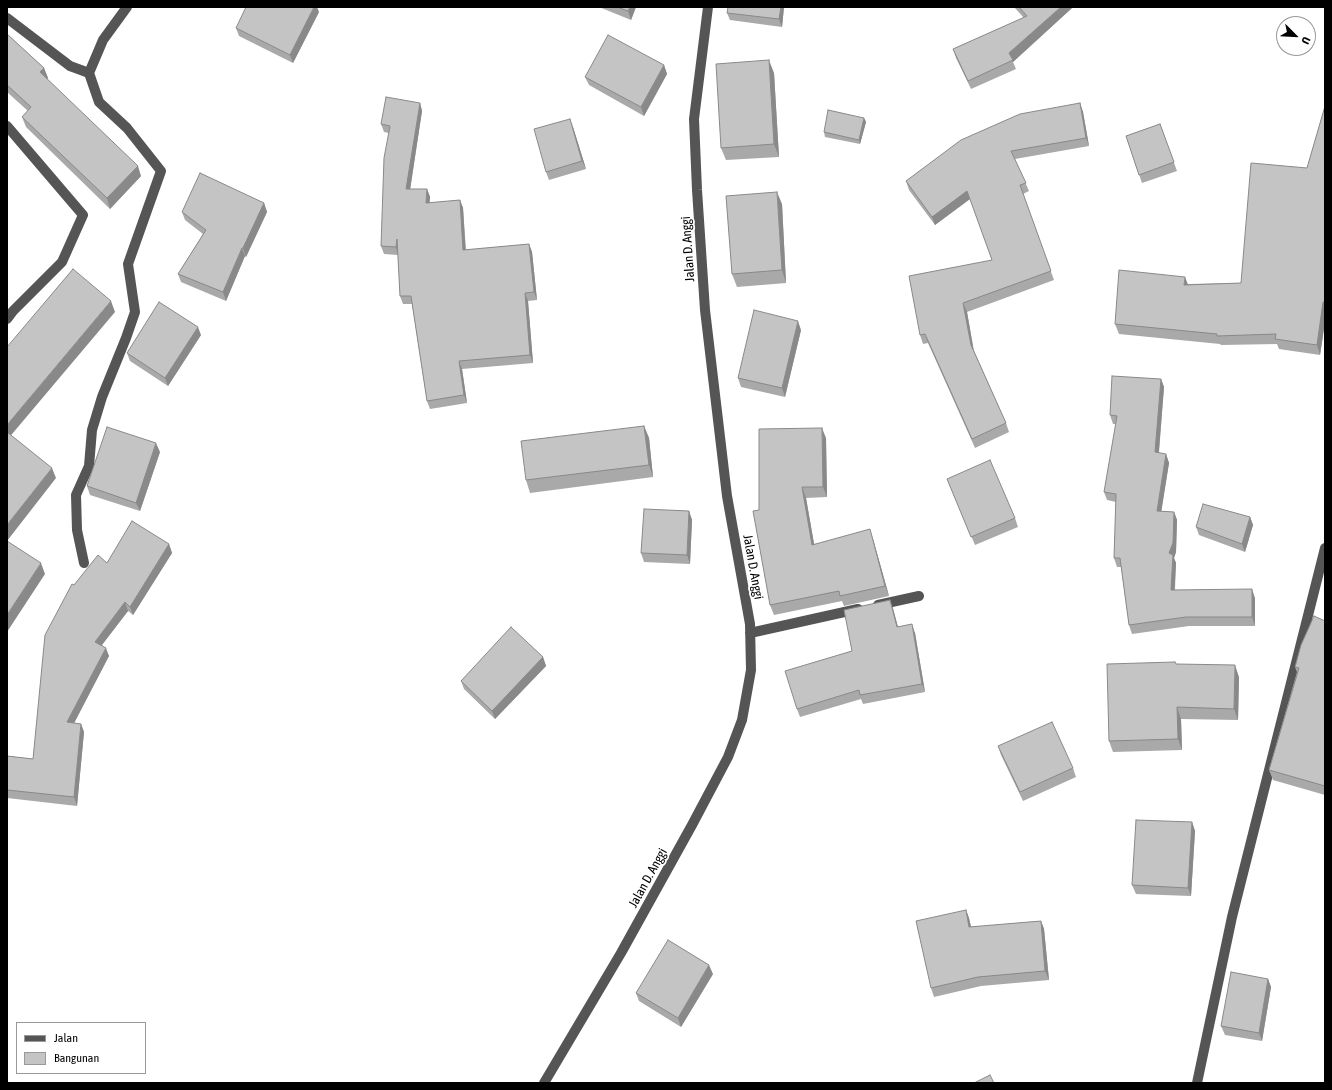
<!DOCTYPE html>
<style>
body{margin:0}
#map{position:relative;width:1332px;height:1090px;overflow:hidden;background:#fff;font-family:"Asap Condensed",sans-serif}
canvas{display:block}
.frame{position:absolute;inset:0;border:8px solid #000;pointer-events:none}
.legend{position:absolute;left:16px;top:1022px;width:130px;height:52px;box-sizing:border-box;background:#fff;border:1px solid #999;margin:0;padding:5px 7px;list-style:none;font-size:12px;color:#000}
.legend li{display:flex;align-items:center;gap:8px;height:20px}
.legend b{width:20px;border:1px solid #999}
.north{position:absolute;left:1276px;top:16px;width:40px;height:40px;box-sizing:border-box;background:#fff;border:1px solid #999;border-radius:50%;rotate:114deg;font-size:11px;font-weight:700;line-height:16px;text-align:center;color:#000}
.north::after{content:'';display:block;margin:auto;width:14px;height:18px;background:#000;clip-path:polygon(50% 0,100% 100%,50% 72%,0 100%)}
</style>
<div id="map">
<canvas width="1332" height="1090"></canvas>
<div class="frame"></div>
<ul class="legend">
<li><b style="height:5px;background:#555"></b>Jalan</li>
<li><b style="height:11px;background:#c4c4c4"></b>Bangunan</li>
</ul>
<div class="north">U</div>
</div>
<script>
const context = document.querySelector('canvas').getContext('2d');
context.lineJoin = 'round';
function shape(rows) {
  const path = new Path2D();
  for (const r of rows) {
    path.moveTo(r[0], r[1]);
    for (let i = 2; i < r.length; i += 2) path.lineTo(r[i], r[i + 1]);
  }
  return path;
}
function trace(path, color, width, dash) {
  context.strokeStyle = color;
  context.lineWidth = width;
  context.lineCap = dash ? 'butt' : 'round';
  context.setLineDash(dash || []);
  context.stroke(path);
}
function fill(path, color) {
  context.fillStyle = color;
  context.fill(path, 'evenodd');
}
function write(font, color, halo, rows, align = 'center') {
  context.font = font + ' "Asap Condensed",sans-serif';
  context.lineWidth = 3.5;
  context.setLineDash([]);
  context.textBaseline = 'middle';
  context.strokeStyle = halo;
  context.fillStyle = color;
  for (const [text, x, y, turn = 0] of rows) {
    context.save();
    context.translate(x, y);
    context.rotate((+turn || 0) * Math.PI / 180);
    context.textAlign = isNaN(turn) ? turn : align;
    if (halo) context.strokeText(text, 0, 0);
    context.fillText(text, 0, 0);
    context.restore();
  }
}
trace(shape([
 [7,18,70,66,89,73],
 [7,126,83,215,62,262,13,311,7,319],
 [84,563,77,530,76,495,89,466,92,430,102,397,126,338,135,312,128,264,161,171,127,128,99,102,89,73,103,40,127,7],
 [878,605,919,596],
 [750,633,858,609],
 [544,1083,621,953,692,825,728,757,742,720,751,670,750,624,727,496,705,310,697,190,694,119,708,7],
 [1197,1083,1232,917,1325,548]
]), '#555', 10);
fill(shape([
 [599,7,636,7,631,20],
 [784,7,782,27,730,20,727,13],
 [1014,7,1072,7,1072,8,1013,62,1016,69,971,89,956,58,953,49,1024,18],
 [319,12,293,63,239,36,236,28],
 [7,34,44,68,48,78,47,79,141,176,110,209,26,127,22,117,28,111,7,92],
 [664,65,667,74,644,116,589,85,585,77],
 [774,73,779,157,726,160,721,148],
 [420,103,422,111,410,189,427,189,430,197,429,203,460,200,463,208,466,250,529,244,532,252,537,300,528,301,533,363,462,369,467,403,430,409,427,401,412,304,403,304,400,296,398,255,384,254,381,246,389,133,384,132,381,124],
 [1080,103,1083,112,1089,146,1015,159,1029,191,1023,194,1054,280,967,312,974,351,1006,423,1009,432,975,448,928,343,923,344,920,335,992,260,970,199,935,225,909,190,906,181],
 [1325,106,1325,322,1320,355,1279,349,1277,344,1221,345,1220,344,1119,334,1115,324,1188,284,1241,283,1307,168],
 [864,118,866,122,860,144,825,137,824,132],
 [1160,124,1177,171,1142,183,1126,136],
 [573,127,586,169,549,180,546,172],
 [264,203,267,212,246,257,245,256,226,301,181,282,178,274,203,234,185,220,182,212],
 [782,204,786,283,737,287,732,274],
 [801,330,785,397,741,387,738,378],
 [201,335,168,386,130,361,127,353],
 [1161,379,1164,387,1159,453,1166,454,1169,463,1161,511,1174,512,1177,520,1176,552,1174,558,1176,563,1175,590,1255,598,1255,626,1189,626,1132,634,1129,625,1121,567,1117,567,1114,558,1116,502,1107,500,1104,492,1116,424,1113,424,1110,415],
 [644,426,649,438,653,477,530,493,526,480],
 [826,438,827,497,806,498,814,544,873,539,889,596,844,606,842,601,774,615,770,605,759,510],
 [160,452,140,511,90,495,87,486],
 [947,479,1015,518,1018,527,975,545],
 [689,511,692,520,690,564,644,562,641,553],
 [1250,517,1253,525,1245,552,1199,535,1196,527],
 [169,544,172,553,133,615,128,611,102,645,109,656,74,723,81,724,84,732,77,806,7,798,7,756,33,759,74,585,107,563],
 [890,600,898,627,915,633,925,692,863,704,861,699,800,717,797,709,852,651],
 [1325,621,1325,795,1273,780,1269,770,1297,672,1295,667],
 [543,657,546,666,495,719,464,689,461,681],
 [1176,664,1239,677,1238,720,1181,719,1182,750,1113,752,1109,741],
 [998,746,1073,768,1076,777,1023,801,1001,755],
 [1192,822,1195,831,1191,896,1136,894,1132,885],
 [966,910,969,918,971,927,1041,921,1044,929,1049,980,981,986,934,997,931,988],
 [713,974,681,1027,639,1001,636,993],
 [1268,979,1271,987,1262,1041,1225,1035,1221,1026]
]), '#a9a9a9');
fill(shape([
 [314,7,317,7,319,12,293,63,290,55],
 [630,7,636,7,631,20,628,11],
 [781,7,784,7,782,27,779,19],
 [1061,7,1072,7,1072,8,1013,62,1009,53],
 [769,60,774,73,779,157,774,144],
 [664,65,667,74,644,116,641,107],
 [44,68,48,78,44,82,40,72],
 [420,103,422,111,409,197,406,189],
 [1080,103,1083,112,1089,146,1086,138],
 [864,118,866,122,860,144,859,140],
 [570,119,573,127,586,169,582,161],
 [138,166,141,176,110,209,107,198],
 [427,189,430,197,429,211,426,203],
 [967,191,970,199,935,225,932,217],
 [777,192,782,204,786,283,782,270],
 [460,200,463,208,466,258,463,250],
 [264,203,267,212,246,257,243,248],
 [397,239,398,255,396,247],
 [529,244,532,252,537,300,534,292],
 [242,248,245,256,226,301,223,292],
 [1185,277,1189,287,1184,285],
 [525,293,528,301,533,363,530,355],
 [111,301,115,312,7,440,7,425],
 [1323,302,1325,308,1325,322,1320,355,1317,345],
 [963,303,967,312,974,353,971,345],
 [798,321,801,330,785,397,782,388],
 [198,327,201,335,168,386,165,378],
 [459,361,462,369,467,403,464,395],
 [1161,379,1164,387,1158,461,1155,452],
 [644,426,649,438,653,477,649,465],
 [822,428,826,438,827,497,823,487],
 [156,443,160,452,140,511,136,503],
 [1166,454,1169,463,1160,520,1157,511],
 [52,468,56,478,7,541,7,525],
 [802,487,806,498,816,555,812,545],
 [689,511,692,520,690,564,687,555],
 [1174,512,1177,520,1176,552,1174,558,1176,563,1174,598,1171,590,1169,553],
 [1250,517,1253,525,1245,552,1242,544],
 [870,529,873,539,889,596,885,586],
 [169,544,172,553,133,615,130,607],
 [41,563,45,574,7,632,7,615],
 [1252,589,1255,598,1255,626,1252,617],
 [890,600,893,608,900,635,897,627],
 [125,602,128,611,98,650,95,642],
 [912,624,915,633,925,692,922,684],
 [106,648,109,656,70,731,67,722],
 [543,657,546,666,495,719,492,711],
 [1235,665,1239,677,1238,720,1234,709],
 [1177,707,1181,719,1182,750,1178,739],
 [81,724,84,732,77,806,74,797],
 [1192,822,1195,831,1191,896,1188,888],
 [966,910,969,918,973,936,969,927],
 [1041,921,1044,929,1049,980,1045,971],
 [709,965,713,974,681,1027,678,1018],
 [1268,979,1271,987,1262,1041,1259,1033]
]), '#898989');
const building = shape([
 [246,7,314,7,290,55,236,28,246,7],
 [617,7,630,7,628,11,617,7],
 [728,7,781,7,779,19,727,13,728,7],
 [1019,7,1061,7,1009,53,1013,60,968,81,953,49,1027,16,1019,7],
 [7,34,44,68,40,72,138,166,107,198,22,117,31,107,7,85,7,34],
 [608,35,664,65,641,107,585,77,608,35],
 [769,60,774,144,721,148,716,64,769,60],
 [386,97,420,103,406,189,427,189,426,203,460,200,463,250,529,244,534,292,525,293,530,355,459,361,464,395,427,401,411,296,400,296,397,239,396,247,381,246,384,158,390,126,381,124,386,97],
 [1080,103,1086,138,1011,151,1026,183,1020,185,1051,271,963,303,971,345,1006,423,972,439,925,334,920,335,909,276,992,260,967,191,932,217,906,181,961,140,1020,114,1080,103],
 [1325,106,1325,302,1323,302,1317,345,1275,339,1276,334,1217,336,1217,334,1115,324,1119,270,1185,277,1184,285,1241,283,1251,163,1307,168,1325,106],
 [828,110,864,118,859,140,824,132,828,110],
 [570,119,582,161,546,172,534,129,570,119],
 [1160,124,1174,162,1139,175,1126,136,1160,124],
 [200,173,264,203,243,248,242,248,223,292,178,274,206,230,182,212,200,173],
 [777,192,782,270,732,274,726,196,777,192],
 [73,269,111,301,7,425,7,347,73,269],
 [159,302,198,327,165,378,127,353,159,302],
 [754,310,798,321,782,388,738,378,754,310],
 [1112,376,1161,379,1155,452,1166,454,1157,511,1174,512,1173,543,1169,553,1173,555,1171,590,1252,589,1252,617,1186,617,1129,625,1120,558,1114,558,1116,494,1104,492,1117,416,1110,415,1112,376],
 [644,426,649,465,526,480,521,441,644,426],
 [107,427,156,443,136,503,87,486,107,427],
 [822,428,823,487,802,487,812,545,870,529,885,586,840,596,839,591,770,605,753,511,759,510,759,429,822,428],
 [7,432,52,468,7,525,7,432],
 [990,460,1015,518,971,537,947,479,990,460],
 [1203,504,1250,517,1242,544,1196,527,1203,504],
 [644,509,689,511,687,555,641,553,644,509],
 [132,521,169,544,130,607,125,602,95,642,106,648,67,722,81,724,74,797,7,790,7,756,33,759,45,635,72,584,74,585,98,555,107,563,132,521],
 [7,541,41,563,7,615,7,541],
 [890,600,897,627,912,624,922,684,860,695,859,690,797,709,785,671,852,651,844,610,890,600],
 [1314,616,1325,621,1325,786,1269,770,1299,668,1295,667,1301,645,1314,616],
 [511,627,543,657,492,711,461,681,511,627],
 [1175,662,1176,664,1235,665,1234,709,1177,707,1178,739,1109,741,1107,664,1175,662],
 [1052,722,1073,768,1020,792,998,746,1052,722],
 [1136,820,1192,822,1188,888,1132,885,1136,820],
 [966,910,969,927,1041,921,1045,971,978,977,931,988,916,921,966,910],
 [668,940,709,965,678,1018,636,993,668,940],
 [1231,972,1268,979,1259,1033,1221,1026,1231,972],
 [990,1075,994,1083,974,1083,990,1075]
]);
fill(building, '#c4c4c4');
trace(building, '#898989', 1);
write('13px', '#000', '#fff', [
 ["Jalan D. Anggi",688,249,-94],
 ["Jalan D. Anggi",753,567,80],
 ["Jalan D. Anggi",648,878,-61]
]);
</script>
